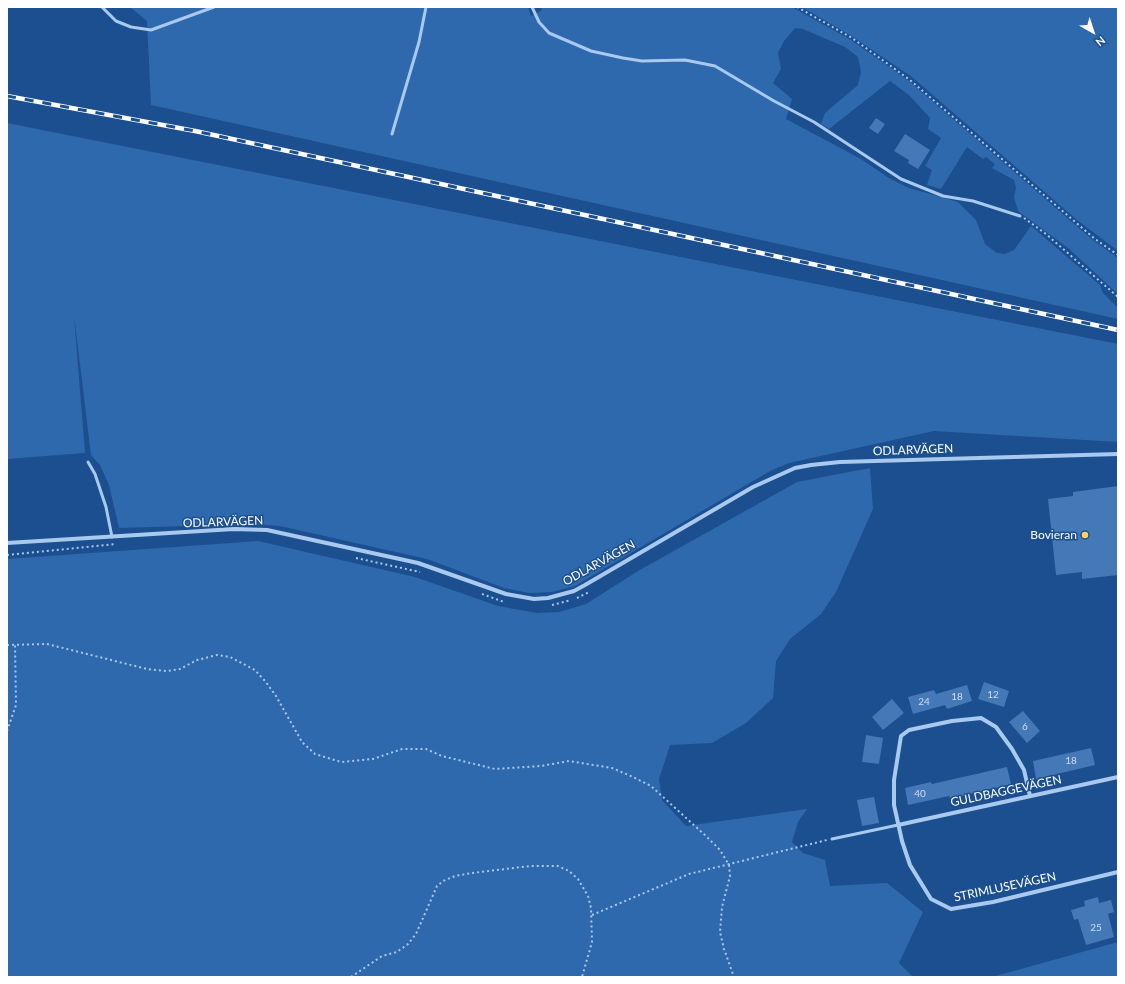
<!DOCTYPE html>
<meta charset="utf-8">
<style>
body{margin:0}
#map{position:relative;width:1125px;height:984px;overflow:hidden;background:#1b4f8f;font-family:Lato,sans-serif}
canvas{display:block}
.frame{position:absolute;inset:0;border:8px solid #fff;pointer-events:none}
.north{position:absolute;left:1073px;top:12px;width:40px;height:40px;-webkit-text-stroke:3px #1b4f8f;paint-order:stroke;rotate:141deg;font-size:11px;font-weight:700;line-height:16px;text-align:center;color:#fff}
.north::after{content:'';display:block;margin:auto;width:14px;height:18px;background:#fff;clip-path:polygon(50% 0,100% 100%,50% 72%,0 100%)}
</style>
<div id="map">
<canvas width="1125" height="984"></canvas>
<div class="frame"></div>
<div class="north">N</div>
</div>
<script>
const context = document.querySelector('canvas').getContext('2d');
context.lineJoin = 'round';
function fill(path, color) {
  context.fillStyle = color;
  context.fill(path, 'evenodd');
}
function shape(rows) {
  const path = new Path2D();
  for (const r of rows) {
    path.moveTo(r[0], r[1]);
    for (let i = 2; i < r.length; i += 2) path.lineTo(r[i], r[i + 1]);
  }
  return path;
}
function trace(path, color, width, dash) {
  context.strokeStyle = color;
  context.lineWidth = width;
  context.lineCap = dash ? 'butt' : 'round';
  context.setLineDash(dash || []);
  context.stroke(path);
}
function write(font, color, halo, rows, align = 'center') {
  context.font = font + ' Lato,sans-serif';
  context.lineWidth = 3;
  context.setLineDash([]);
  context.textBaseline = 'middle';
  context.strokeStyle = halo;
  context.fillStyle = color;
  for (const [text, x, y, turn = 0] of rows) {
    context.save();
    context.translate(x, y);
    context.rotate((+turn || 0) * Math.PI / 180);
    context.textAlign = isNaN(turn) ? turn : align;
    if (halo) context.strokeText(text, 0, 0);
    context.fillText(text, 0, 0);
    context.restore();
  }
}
fill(shape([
 [130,7,528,7,531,16,541,11,542,7,792,7,851,40,909,81,1094,241,1118,258,1118,294,1068,248,1018,211,1014,197,1016,188,1014,180,992,168,995,164,986,157,983,159,967,147,941,189,927,185,932,170,925,166,941,138,928,129,930,118,909,95,890,81,829,129,821,124,825,113,858,85,861,72,858,57,845,47,803,29,795,28,784,41,778,53,781,69,773,83,792,99,786,119,861,159,889,178,909,188,958,202,976,220,985,244,997,253,1005,254,1014,250,1031,226,1100,285,1103,293,1118,308,1118,319,151,105,147,21],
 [802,7,1118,7,1118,251,1077,220,912,77,853,37],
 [7,123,1118,344,1118,442,934,431,789,463,770,471,575,586,552,592,529,593,504,588,427,559,280,526,253,524,119,528,109,485,100,465,91,455,74,315,85,453,7,459],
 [870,468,873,509,836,592,821,614,790,639,776,661,773,698,746,723,712,743,670,745,659,779,662,800,686,826,807,809,798,822,792,842,803,853,825,860,830,886,887,883,923,912,899,963,913,977,7,977,7,559,258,541,415,577,498,606,537,613,559,612,586,604,638,571,797,482],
 [1118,942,1118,977,992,977]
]), '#2e69ad');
fill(shape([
 [876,118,885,124,878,134,869,128],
 [905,134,930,150,918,169,908,163,909,160,894,151],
 [1118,486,1118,575,1082,579,1082,572,1056,575,1048,499,1073,496,1073,492],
 [984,682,1009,691,1004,707,978,699],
 [967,685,972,701,947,709,945,705,913,714,908,697,934,690,936,694],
 [892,699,904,713,883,730,872,717],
 [1023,711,1040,731,1027,743,1009,722],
 [866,735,883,738,879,764,862,762],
 [1091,748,1095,765,1036,779,1033,761],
 [1007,767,1011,784,958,797,950,798,949,796,908,805,905,788,931,782,932,784],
 [874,797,879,823,862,826,857,800],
 [1098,897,1099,903,1111,900,1114,912,1108,914,1114,937,1086,945,1078,919,1074,920,1071,910,1085,906,1084,901]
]), '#4478b7');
trace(shape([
 [797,7,852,38,910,80,1095,239,1118,255],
 [1024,218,1046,234,1118,297],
 [7,555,116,544],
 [356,558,420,572],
 [482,594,504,602],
 [577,598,589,592],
 [552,605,571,600],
 [7,645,47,644,147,669,167,671,180,669,197,660,217,655,230,657,255,670,265,681,276,696,302,742,315,754,341,762,373,759,402,749,426,749,442,756,495,769,541,766,569,761,612,768,633,777,651,786,707,837,720,850,729,865,730,876,722,907,720,932,724,949,734,977],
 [7,731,16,705,15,644],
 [592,915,689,874,827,840],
 [351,977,382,956,397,952,408,944,416,934,437,886,443,881,455,876,472,873,530,866,558,866,569,871,578,879,588,896,591,908,592,942,582,977]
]), '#a9c9ee', 2, [2, 3]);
trace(shape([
 [102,7,116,21,131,27,151,30,214,7],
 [532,7,539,22,549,33,591,51,623,58,642,61,685,60,715,66,774,101,814,122,901,179,943,196,973,201,1020,216],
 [392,134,419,42,426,7],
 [88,462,95,474,106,507,112,537],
 [832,839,898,825]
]), '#a9c9ee', 3);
trace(shape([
 [7,543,234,529,267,530,418,563,506,594,534,599,548,598,574,591,585,585,753,487,795,468,811,465,840,462,1118,454],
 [1030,796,1024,770,1012,749,996,727,981,718,952,721,909,730,901,736,894,780,894,805,902,841,910,865,931,899,951,909,993,902,1118,872],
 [898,825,1118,777]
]), '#a9c9ee', 4);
const rail = shape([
 [7,96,195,131,1118,330]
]);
trace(rail, '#fff', 4.5);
trace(rail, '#1b4f8f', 3, [9]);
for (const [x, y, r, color] of [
 [1085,535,4,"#ffd166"]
]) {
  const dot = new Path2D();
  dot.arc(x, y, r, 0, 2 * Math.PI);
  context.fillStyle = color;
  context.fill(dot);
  trace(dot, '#1b4f8f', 1.5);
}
write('10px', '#d0dded', null, [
 ["12",993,695],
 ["18",957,697],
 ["24",924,702],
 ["6",1025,727],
 ["18",1071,761],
 ["40",920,794],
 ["25",1096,928]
]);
write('12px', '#fff', '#1b4f8f', [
 ["ODLARVÄGEN",913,450,-2],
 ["ODLARVÄGEN",223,522,-2],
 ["ODLARVÄGEN",599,563,-29],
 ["GULDBAGGEVÄGEN",1006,791,-12],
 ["STRIMLUSEVÄGEN",1005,887,-12]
]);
write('12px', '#fff', '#1b4f8f', [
 ["Bovieran",1077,535]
], 'right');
</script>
